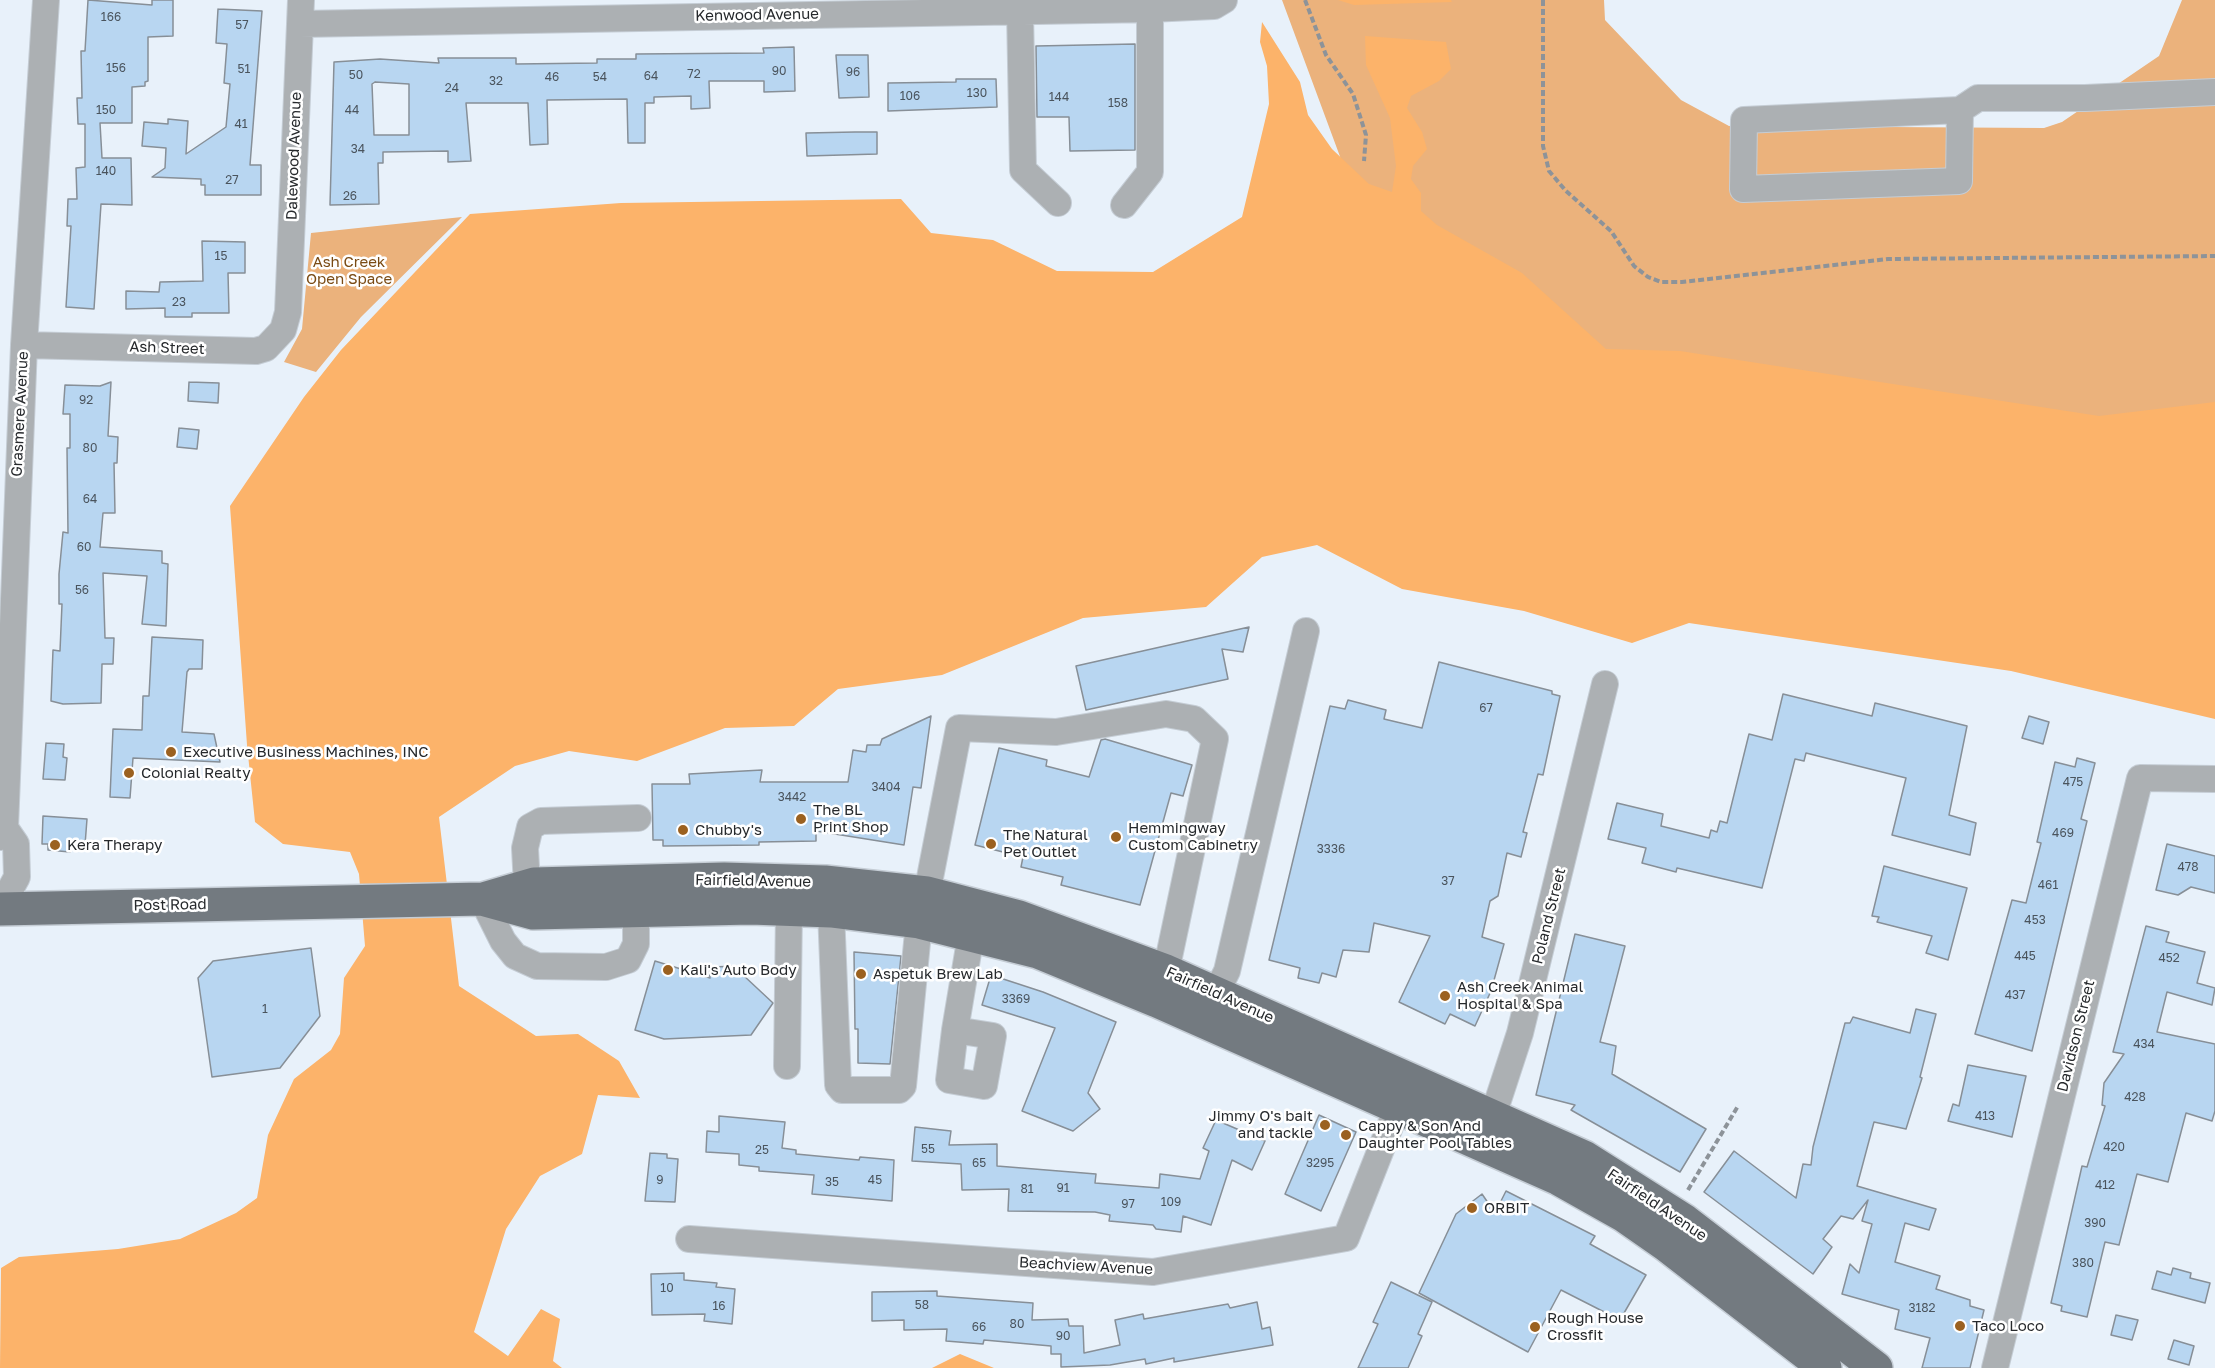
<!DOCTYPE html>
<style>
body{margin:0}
canvas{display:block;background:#e8f1fa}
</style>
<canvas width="2215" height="1368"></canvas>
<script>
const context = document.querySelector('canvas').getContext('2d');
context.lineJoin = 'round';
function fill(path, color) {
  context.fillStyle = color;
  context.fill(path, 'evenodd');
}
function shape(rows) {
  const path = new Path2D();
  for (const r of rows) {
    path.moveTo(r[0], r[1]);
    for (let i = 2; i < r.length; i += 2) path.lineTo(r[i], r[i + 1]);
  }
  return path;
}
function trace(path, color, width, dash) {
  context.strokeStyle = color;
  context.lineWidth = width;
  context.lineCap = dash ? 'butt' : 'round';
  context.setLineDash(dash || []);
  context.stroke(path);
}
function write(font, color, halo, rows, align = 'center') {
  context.font = font + ' "Golos Text",sans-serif';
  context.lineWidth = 5;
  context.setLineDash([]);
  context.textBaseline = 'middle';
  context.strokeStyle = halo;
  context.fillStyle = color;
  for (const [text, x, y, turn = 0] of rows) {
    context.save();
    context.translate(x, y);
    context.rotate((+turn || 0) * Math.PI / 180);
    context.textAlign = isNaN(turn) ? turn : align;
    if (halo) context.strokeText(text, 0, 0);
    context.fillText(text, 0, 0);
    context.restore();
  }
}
fill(shape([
 [1282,0,1604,0,1605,20,1681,100,1729,126,2044,128,2062,122,2159,56,2182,0,2215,0,2215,553,1614,407,1375,251],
 [462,217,361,317,316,372,284,362,302,329,311,233]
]), '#ebb27c');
fill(shape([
 [1338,0,1451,0,1452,2,1354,5],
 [1262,22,1300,82,1308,115,1332,149,1369,184,1392,192,1396,166,1390,118,1366,65,1365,36,1446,42,1451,69,1439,81,1411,96,1407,108,1422,132,1427,149,1413,166,1411,179,1421,193,1421,211,1437,225,1522,273,1606,349,1680,351,2099,416,2215,402,2215,719,2011,671,1689,623,1632,643,1524,611,1402,589,1317,545,1262,557,1206,607,1083,618,942,675,838,689,794,726,725,728,637,761,569,751,515,766,439,817,459,986,536,1036,578,1034,619,1061,640,1098,598,1095,582,1154,540,1176,506,1229,474,1332,508,1356,541,1309,560,1319,553,1361,562,1368,0,1368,1,1268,19,1257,118,1249,180,1239,236,1213,257,1198,268,1135,294,1079,331,1050,340,1034,344,978,365,946,359,874,350,852,283,844,255,822,247,745,230,506,304,397,341,350,470,214,621,203,901,199,931,233,993,240,1057,271,1153,272,1242,217,1269,104,1267,66,1260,42],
 [960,1354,994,1368,932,1368]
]), '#fcb36a');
const building = shape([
 [88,0,152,5,152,0,173,0,173,36,148,37,148,81,145,82,145,86,132,87,132,123,100,123,102,158,131,158,132,205,101,204,94,309,66,307,71,226,67,226,68,199,77,199,76,168,85,167,85,124,78,124,77,98,82,98,81,51,85,51,88,0],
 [218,9,262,11,250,165,261,165,261,195,205,195,205,185,201,185,201,179,152,177,165,168,166,148,142,146,144,122,168,124,168,119,188,121,186,154,226,127,230,84,224,83,227,44,216,43,218,9],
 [1135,44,1135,150,1070,151,1069,117,1037,117,1036,46,1135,44],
 [794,47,795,91,764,92,764,81,709,81,710,108,691,109,691,96,654,97,654,103,645,103,645,143,628,143,627,99,547,100,548,144,530,145,528,103,466,103,471,161,448,162,448,151,383,152,383,163,378,163,379,204,330,205,334,62,380,59,439,63,438,58,516,58,516,64,597,63,597,59,636,59,636,54,764,53,763,48,794,47],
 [375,82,409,84,409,135,374,135,372,84,375,82],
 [836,55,868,55,869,97,839,98,836,55],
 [956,79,996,79,997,107,888,111,888,83,956,82,956,79],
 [855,132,877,132,877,154,807,156,806,133,855,132],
 [202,241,245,242,245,273,228,273,229,313,192,313,192,317,165,317,165,308,126,309,126,291,159,292,160,282,203,281,202,241],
 [111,382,108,436,118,437,117,463,114,463,115,513,103,513,100,547,162,551,162,563,168,564,166,626,142,624,147,576,103,573,105,638,114,638,113,664,102,664,101,703,63,704,51,701,53,650,60,651,62,604,59,604,59,574,63,532,68,533,67,448,70,448,70,414,63,414,65,385,100,386,111,382],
 [189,382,219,383,218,403,188,401,189,382],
 [179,428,199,430,197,449,177,447,179,428],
 [1249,627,1243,652,1222,649,1228,679,1086,710,1076,666,1249,627],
 [152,637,203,640,202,669,189,669,187,672,182,732,214,734,220,762,133,758,130,798,110,797,113,729,142,730,143,696,149,696,152,637],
 [1439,662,1552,691,1552,694,1560,696,1543,775,1538,774,1523,832,1527,833,1521,857,1507,853,1498,896,1490,901,1482,937,1504,944,1491,991,1475,1026,1450,1014,1445,1024,1399,1002,1430,936,1374,923,1369,952,1343,950,1336,977,1322,973,1319,983,1298,978,1300,968,1269,960,1330,706,1345,709,1348,700,1386,710,1384,719,1422,728,1439,662],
 [1783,694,1872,716,1875,703,1967,726,1949,815,1976,823,1970,855,1892,835,1906,778,1806,753,1804,761,1795,759,1762,888,1677,868,1676,872,1642,863,1646,848,1608,839,1617,803,1663,814,1661,826,1709,838,1711,830,1717,832,1720,821,1727,823,1749,734,1772,740,1783,694],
 [931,716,921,788,913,787,904,845,816,831,816,841,759,842,759,845,663,846,663,840,653,840,652,784,690,784,689,774,762,770,760,782,848,782,853,750,866,752,867,745,880,745,882,739,931,716],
 [2029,716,2049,722,2043,744,2022,738,2029,716],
 [1105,739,1192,765,1183,796,1171,793,1140,905,1061,885,1063,877,1021,867,1023,857,975,845,999,748,1047,760,1046,766,1089,777,1101,740,1105,739],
 [46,743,64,744,63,757,67,758,65,780,43,779,46,743],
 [2077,758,2095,763,2081,819,2087,821,2032,1051,1975,1034,2012,900,2026,903,2041,843,2037,842,2055,762,2075,767,2077,758],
 [43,816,87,819,85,845,70,844,70,852,48,850,48,844,42,844,43,816],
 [2167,844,2215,856,2215,893,2191,887,2178,895,2156,890,2167,844],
 [1884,866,1967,888,1948,960,1926,953,1932,936,1877,922,1879,917,1872,916,1884,866],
 [2146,926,2169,932,2166,942,2205,952,2197,983,2215,988,2212,1005,2167,992,2157,1032,2215,1044,2215,1111,2212,1121,2186,1113,2168,1182,2137,1174,2119,1245,2105,1242,2087,1317,2061,1311,2062,1306,2051,1303,2082,1166,2087,1167,2105,1106,2102,1105,2104,1083,2124,1054,2113,1052,2146,926],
 [1575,934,1625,946,1600,1042,1616,1046,1612,1074,1706,1129,1680,1172,1571,1110,1575,1105,1536,1095,1575,934],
 [311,948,320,1016,280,1068,212,1077,198,978,213,961,311,948],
 [854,952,901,956,890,1064,858,1063,858,1029,855,1029,854,952],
 [655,961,710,978,709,967,743,966,743,975,773,1003,751,1035,664,1039,635,1030,655,961],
 [991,975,1043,992,1116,1022,1088,1093,1100,1109,1073,1131,1022,1111,1055,1028,982,1005,991,975],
 [1916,1009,1936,1014,1920,1077,1922,1078,1906,1129,1874,1122,1857,1186,1936,1209,1929,1230,1905,1223,1895,1262,1940,1276,1936,1289,1970,1300,1970,1306,1984,1310,1970,1368,1922,1368,1930,1338,1895,1329,1899,1310,1842,1294,1850,1264,1859,1273,1872,1224,1862,1221,1868,1200,1853,1219,1841,1216,1823,1239,1832,1247,1813,1274,1704,1192,1734,1151,1796,1198,1803,1164,1811,1165,1813,1147,1845,1023,1850,1023,1853,1017,1910,1033,1916,1009],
 [1968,1065,2026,1076,2012,1137,1948,1121,1953,1104,1959,1106,1968,1065],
 [1319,1115,1356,1132,1321,1211,1285,1194,1319,1115],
 [719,1116,785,1122,782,1148,796,1150,796,1154,859,1160,860,1157,894,1160,892,1201,812,1194,814,1175,759,1171,759,1167,739,1165,739,1154,706,1152,707,1131,719,1132,719,1116],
 [1216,1120,1265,1141,1252,1170,1232,1160,1211,1225,1183,1216,1181,1232,1156,1229,1153,1225,1109,1221,1110,1215,1095,1212,1008,1211,1009,1189,962,1190,961,1164,912,1161,915,1127,951,1131,949,1145,997,1144,997,1166,1096,1174,1095,1183,1159,1188,1160,1174,1200,1179,1209,1151,1203,1148,1216,1120],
 [650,1153,667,1154,667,1158,678,1159,675,1202,645,1201,650,1153],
 [1506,1191,1595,1236,1590,1244,1646,1275,1620,1320,1561,1290,1528,1352,1419,1293,1456,1214,1482,1194,1495,1213,1506,1191],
 [2173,1268,2191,1273,2190,1278,2210,1283,2205,1303,2152,1289,2157,1271,2171,1275,2173,1268],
 [684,1273,684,1280,717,1283,716,1287,735,1289,732,1324,704,1321,705,1314,652,1315,651,1274,684,1273],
 [1391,1282,1432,1302,1418,1334,1422,1336,1408,1368,1358,1368,1378,1324,1373,1322,1391,1282],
 [937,1291,937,1296,1033,1303,1032,1320,1068,1319,1069,1326,1083,1326,1084,1353,1120,1345,1115,1320,1143,1314,1144,1319,1228,1304,1230,1308,1257,1302,1262,1329,1270,1327,1273,1345,1174,1362,1174,1358,1146,1364,1145,1359,1110,1365,1061,1367,1061,1354,1051,1354,1051,1346,984,1340,983,1344,946,1341,947,1329,904,1330,904,1320,872,1321,872,1292,937,1291],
 [2116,1315,2138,1320,2132,1340,2111,1335,2116,1315],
 [2174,1340,2194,1346,2189,1365,2168,1359,2174,1340]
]);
fill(building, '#b8d6f1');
trace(building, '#878f97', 1.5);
const minor = shape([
 [1020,11,1023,170,1058,203],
 [300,24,1150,9,1214,6,1224,0],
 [1960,110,1959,181,1743,189,1744,120,1960,110,1978,98,2085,98,2215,92],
 [1124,205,1150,172,1150,9],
 [24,345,256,351,266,348,283,330,288,312,301,0],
 [0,837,5,828,24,345,46,0],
 [527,886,525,848,530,827,541,821,638,818],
 [927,893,959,728,1056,732,1166,714,1194,719,1215,739,1166,971],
 [482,899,503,941,515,956,537,966,606,967,628,960,636,944,636,911],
 [0,908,17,877,16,844,5,828],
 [831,911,838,1085,842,1090,899,1090,903,1086,919,922],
 [1216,993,1227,971,1306,631],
 [955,1030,993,1036,984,1086,949,1080,955,1030,971,935],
 [787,1066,789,910],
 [1487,1134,1520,1033,1605,684],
 [689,1239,1153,1272,1346,1238,1404,1091],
 [1995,1368,2140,778,2215,779]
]);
const major = shape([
 [483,899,534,884,724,879,825,882,927,893,1019,917,1166,971,1584,1157,1685,1221,1876,1368],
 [0,909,482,899,533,913,751,908,831,911,919,922,1038,952,1157,1001,1559,1179,1623,1215,1666,1245,1825,1368]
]);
trace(minor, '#c5cdd5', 28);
trace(major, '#c5cdd5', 36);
trace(shape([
 [1305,0,1326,55,1353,94,1366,135,1364,161],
 [1543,0,1543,146,1549,171,1566,191,1611,231,1634,266,1648,277,1661,282,1682,282,1888,259,2215,256],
 [1688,1190,1738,1106]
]), '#8d9399', 4, [6, 3]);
trace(minor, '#acb0b3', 26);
trace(major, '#737a80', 33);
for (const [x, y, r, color] of [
 [171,752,6,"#9b6120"],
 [129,773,6,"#9b6120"],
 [801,819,6,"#9b6120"],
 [683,830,6,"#9b6120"],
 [1116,837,6,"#9b6120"],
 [991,844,6,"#9b6120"],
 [55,845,6,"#9b6120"],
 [668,970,6,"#9b6120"],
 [861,974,6,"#9b6120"],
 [1445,996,6,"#9b6120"],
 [1325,1125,6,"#9b6120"],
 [1346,1135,6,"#9b6120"],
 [1472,1208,6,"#9b6120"],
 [1960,1326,6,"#9b6120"],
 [1535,1327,6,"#9b6120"]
]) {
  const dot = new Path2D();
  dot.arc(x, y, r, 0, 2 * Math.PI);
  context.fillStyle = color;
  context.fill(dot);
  trace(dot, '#fff', 2);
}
write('12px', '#4a545d', null, [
 ["166",111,17],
 ["57",242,25],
 ["156",116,68],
 ["51",244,69],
 ["90",779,71],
 ["96",853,72],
 ["72",694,74],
 ["50",356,75],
 ["64",651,76],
 ["46",552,77],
 ["54",600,77],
 ["32",496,81],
 ["24",452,88],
 ["130",977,93],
 ["106",910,96],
 ["144",1059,97],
 ["158",1118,103],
 ["150",106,110],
 ["44",352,110],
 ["41",241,124],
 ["34",358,149],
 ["140",106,171],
 ["27",232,180],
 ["26",350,196],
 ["15",221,256],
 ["23",179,302],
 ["92",86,400],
 ["80",90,448],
 ["64",90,499],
 ["60",84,547],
 ["56",82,590],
 ["67",1486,708],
 ["475",2073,782],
 ["3404",886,787],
 ["3442",792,797],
 ["469",2063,833],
 ["3336",1331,849],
 ["478",2188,867],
 ["37",1448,881],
 ["461",2048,885],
 ["453",2035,920],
 ["445",2025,956],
 ["452",2169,958],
 ["437",2015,995],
 ["3369",1016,999],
 ["1",265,1009],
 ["434",2144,1044],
 ["428",2135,1097],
 ["413",1985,1116],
 ["420",2114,1147],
 ["55",928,1149],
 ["25",762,1150],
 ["65",979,1163],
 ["3295",1320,1163],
 ["9",660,1180],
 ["45",875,1180],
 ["35",832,1182],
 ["412",2105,1185],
 ["91",1063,1188],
 ["81",1027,1189],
 ["109",1171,1202],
 ["97",1128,1204],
 ["390",2095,1223],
 ["380",2083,1263],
 ["10",667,1288],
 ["58",922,1305],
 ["16",719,1306],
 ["3182",1922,1308],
 ["80",1017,1324],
 ["66",979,1327],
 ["90",1063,1336]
]);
write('15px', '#26292c', '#fff', [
 ["Kenwood Avenue",757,15,-1],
 ["Dalewood Avenue",294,156,-88],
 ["Ash Street",167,348,2],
 ["Grasmere Avenue",20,414,-87],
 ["Fairfield Avenue",753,881,1],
 ["Post Road",170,905,-1],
 ["Poland Street",1549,916,-76],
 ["Fairfield Avenue",1220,995,24],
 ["Davidson Street",2076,1036,-76],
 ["Fairfield Avenue",1657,1205,34],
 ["Beachview Avenue",1086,1266,3]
]);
write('15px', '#7a4b14', '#fff', [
 ["Ash Creek",349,262],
 ["Open Space",349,279]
]);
write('15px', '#26292c', '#fff', [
 ["Executive Business Machines, INC",183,752],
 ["Colonial Realty",141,773],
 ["The BL",813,810],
 ["Print Shop",813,827],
 ["Hemmingway",1128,828],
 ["Custom Cabinetry",1128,845],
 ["Chubby's",695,830],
 ["The Natural",1003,835],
 ["Pet Outlet",1003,852],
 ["Kera Therapy",67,845],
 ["Kali's Auto Body",680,970],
 ["Aspetuk Brew Lab",873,974],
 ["Ash Creek Animal",1457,987],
 ["Hospital & Spa",1457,1004],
 ["Jimmy O's bait",1313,1116,"right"],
 ["and tackle",1313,1133,"right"],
 ["Cappy & Son And",1358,1126],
 ["Daughter Pool Tables",1358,1143],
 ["ORBIT",1484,1208],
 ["Rough House",1547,1318],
 ["Crossfit",1547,1335],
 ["Taco Loco",1972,1326]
], 'left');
</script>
